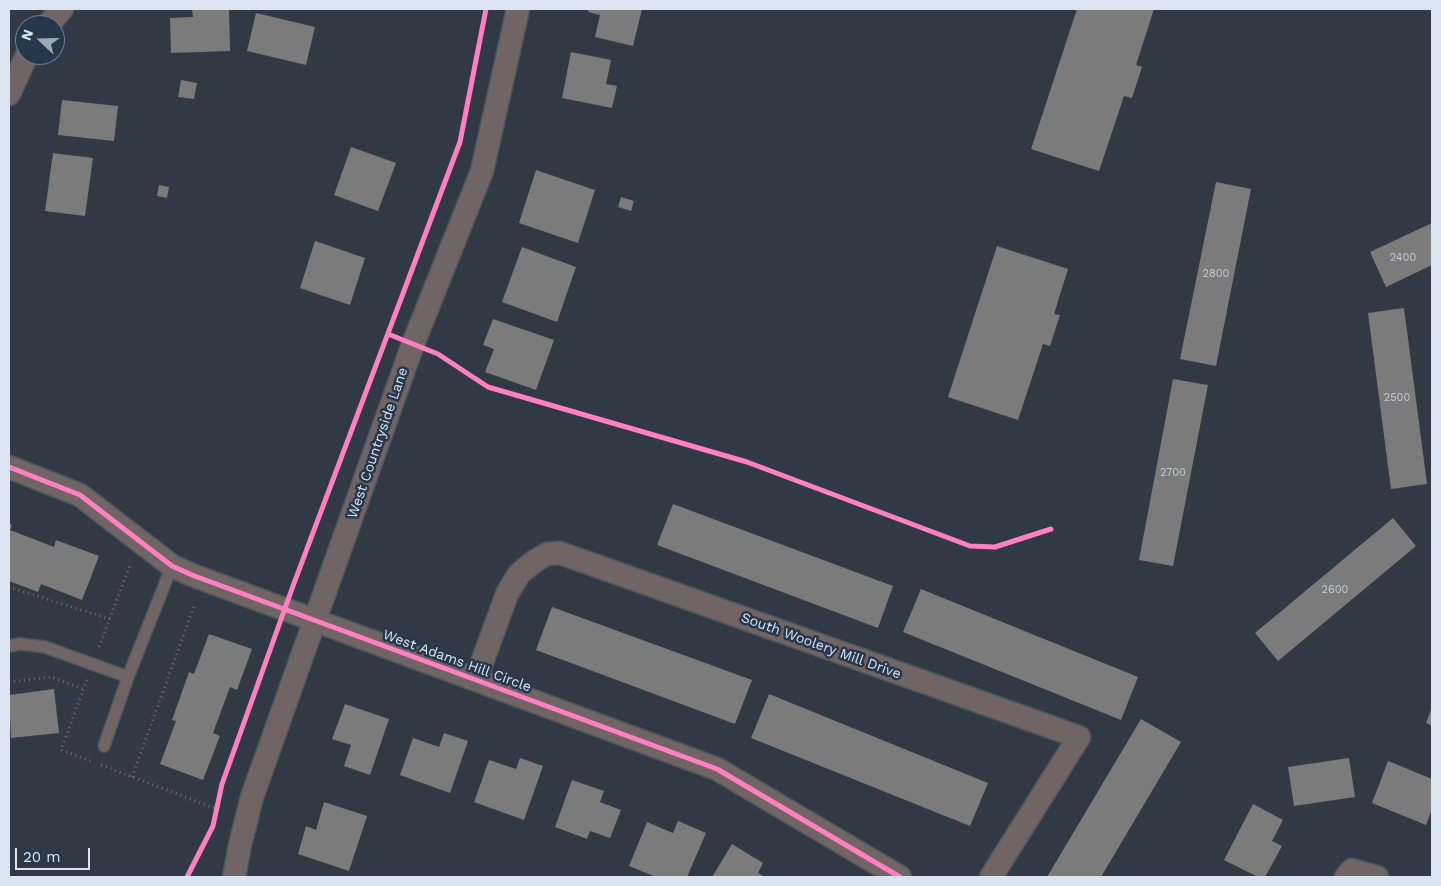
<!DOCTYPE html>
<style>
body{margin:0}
#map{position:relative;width:1441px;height:886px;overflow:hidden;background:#303944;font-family:"Work Sans",sans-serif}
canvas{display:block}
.frame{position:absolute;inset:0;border:10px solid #dbe5f2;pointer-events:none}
.north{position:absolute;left:15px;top:15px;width:50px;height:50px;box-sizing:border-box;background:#28384c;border:1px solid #707d8e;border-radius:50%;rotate:291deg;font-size:14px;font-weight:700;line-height:20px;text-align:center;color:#dbe5f2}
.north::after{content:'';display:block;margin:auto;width:18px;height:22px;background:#9fa9b5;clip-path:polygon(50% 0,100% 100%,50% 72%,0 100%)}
.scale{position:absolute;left:15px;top:848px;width:75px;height:22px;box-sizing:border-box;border:2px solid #dbe5f2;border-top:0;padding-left:6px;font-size:15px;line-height:18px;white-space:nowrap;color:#dbe5f2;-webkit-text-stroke:4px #28384c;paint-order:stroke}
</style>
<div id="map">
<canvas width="1441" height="886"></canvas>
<div class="frame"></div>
<div class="north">N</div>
<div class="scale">20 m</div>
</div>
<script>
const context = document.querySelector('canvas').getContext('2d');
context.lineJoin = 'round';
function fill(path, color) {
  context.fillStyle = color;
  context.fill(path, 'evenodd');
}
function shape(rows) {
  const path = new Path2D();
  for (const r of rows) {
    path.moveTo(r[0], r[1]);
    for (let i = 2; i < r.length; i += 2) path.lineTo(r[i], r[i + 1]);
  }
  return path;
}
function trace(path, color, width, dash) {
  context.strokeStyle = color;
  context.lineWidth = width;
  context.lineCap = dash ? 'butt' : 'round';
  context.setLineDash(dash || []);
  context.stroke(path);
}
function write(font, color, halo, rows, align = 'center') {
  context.font = font + ' "Work Sans",sans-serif';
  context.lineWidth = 5;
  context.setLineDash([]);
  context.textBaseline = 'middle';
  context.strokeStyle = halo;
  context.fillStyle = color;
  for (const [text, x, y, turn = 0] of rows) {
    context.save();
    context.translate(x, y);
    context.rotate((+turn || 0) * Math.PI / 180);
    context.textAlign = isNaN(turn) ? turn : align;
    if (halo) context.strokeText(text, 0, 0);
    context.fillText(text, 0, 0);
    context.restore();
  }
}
fill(shape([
 [192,9,229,9,230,51,171,53,170,18,193,17],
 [589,9,642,9,633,46,595,37,600,15,588,12],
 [1077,9,1154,9,1136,65,1142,67,1132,98,1124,96,1099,171,1031,149],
 [256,13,315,27,306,65,247,51],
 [571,52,611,60,606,84,617,86,612,108,562,98],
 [181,80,197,83,194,99,178,97],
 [62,100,118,106,114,141,58,135],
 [351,147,396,163,378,211,334,195],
 [53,153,93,158,85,216,45,211],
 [536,170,595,190,578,243,519,223],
 [1216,182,1251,189,1216,366,1180,359],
 [159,185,169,187,167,198,157,196],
 [621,197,634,201,631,211,618,207],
 [1432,223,1432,265,1386,287,1370,252],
 [315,241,365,258,350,305,300,288],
 [997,246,1068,269,1054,314,1060,315,1050,346,1043,344,1018,420,948,397],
 [522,247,576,267,557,322,502,302],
 [1404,308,1427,484,1391,489,1368,313],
 [493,319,554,340,536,390,485,372,494,349,483,345],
 [1173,379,1208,385,1173,566,1139,560],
 [673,504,893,586,878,628,657,545],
 [1393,518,1416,546,1278,661,1255,633],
 [9,523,12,525,10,530,54,547,56,540,99,556,82,600,41,584,38,592,9,581],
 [921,589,1138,677,1121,720,903,632],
 [552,607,752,680,735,724,536,650],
 [209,634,252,649,237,690,230,687,213,733,220,736,203,780,160,764,176,721,172,720,189,672,194,674],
 [54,689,59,733,11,738,9,695],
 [769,694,988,783,970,826,751,738],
 [345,704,389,719,370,775,344,766,351,745,332,739],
 [1432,707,1432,726,1426,723],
 [1141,719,1181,742,1101,877,1047,877],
 [444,733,468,741,450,793,400,775,413,738,439,747],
 [520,758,543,766,524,820,474,802,489,760,516,769],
 [1349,758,1355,797,1294,806,1288,767],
 [1388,761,1432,779,1432,809,1426,825,1372,803],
 [572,780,604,791,600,802,621,810,610,838,590,831,587,839,555,827],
 [324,802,367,816,349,871,298,854,306,826,316,830],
 [1253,804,1283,820,1272,841,1282,846,1265,877,1258,877,1224,860],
 [678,821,706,833,687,877,656,877,629,866,647,822,673,833],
 [732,844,763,863,758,873,765,877,712,877]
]), '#7c7b7c');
const service = shape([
 [9,646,20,644,45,647,128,677,172,566],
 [104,746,128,677]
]);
const minor = shape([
 [48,25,62,9],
 [9,94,27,55],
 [9,467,80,495,172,566,192,575,717,769,900,877],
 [476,679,507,594,519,574,535,561,547,554,560,553,1079,737,991,877],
 [234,877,240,845,252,797,413,344,482,171,518,9],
 [1346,877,1352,870,1377,877]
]);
trace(service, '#4d555e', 14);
trace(minor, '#4d555e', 25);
trace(shape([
 [9,587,110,619],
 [99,647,130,565],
 [87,680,61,750,93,762],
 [9,682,51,677,84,689],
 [101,765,217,809],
 [132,777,195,604]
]), '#726d70', 3, [1, 4]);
trace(service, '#706464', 11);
trace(minor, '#706464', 22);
trace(shape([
 [388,334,438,354,488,387,747,462,970,546,995,547,1051,529],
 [9,467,80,495,172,566,192,575,717,769,900,877],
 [187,877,213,826,222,784,293,586,460,142,486,9]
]), '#ff80c0', 5);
write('11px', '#c3cad4', null, [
 ["2400",1403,258],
 ["2800",1216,274],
 ["2500",1397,398],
 ["2700",1173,473],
 ["2600",1335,590]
]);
write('14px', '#dbe5f2', '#28384c', [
 ["West Countryside Lane",378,443,-71],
 ["South Woolery Mill Drive",821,646,20],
 ["West Adams Hill Circle",457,661,20]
]);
</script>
